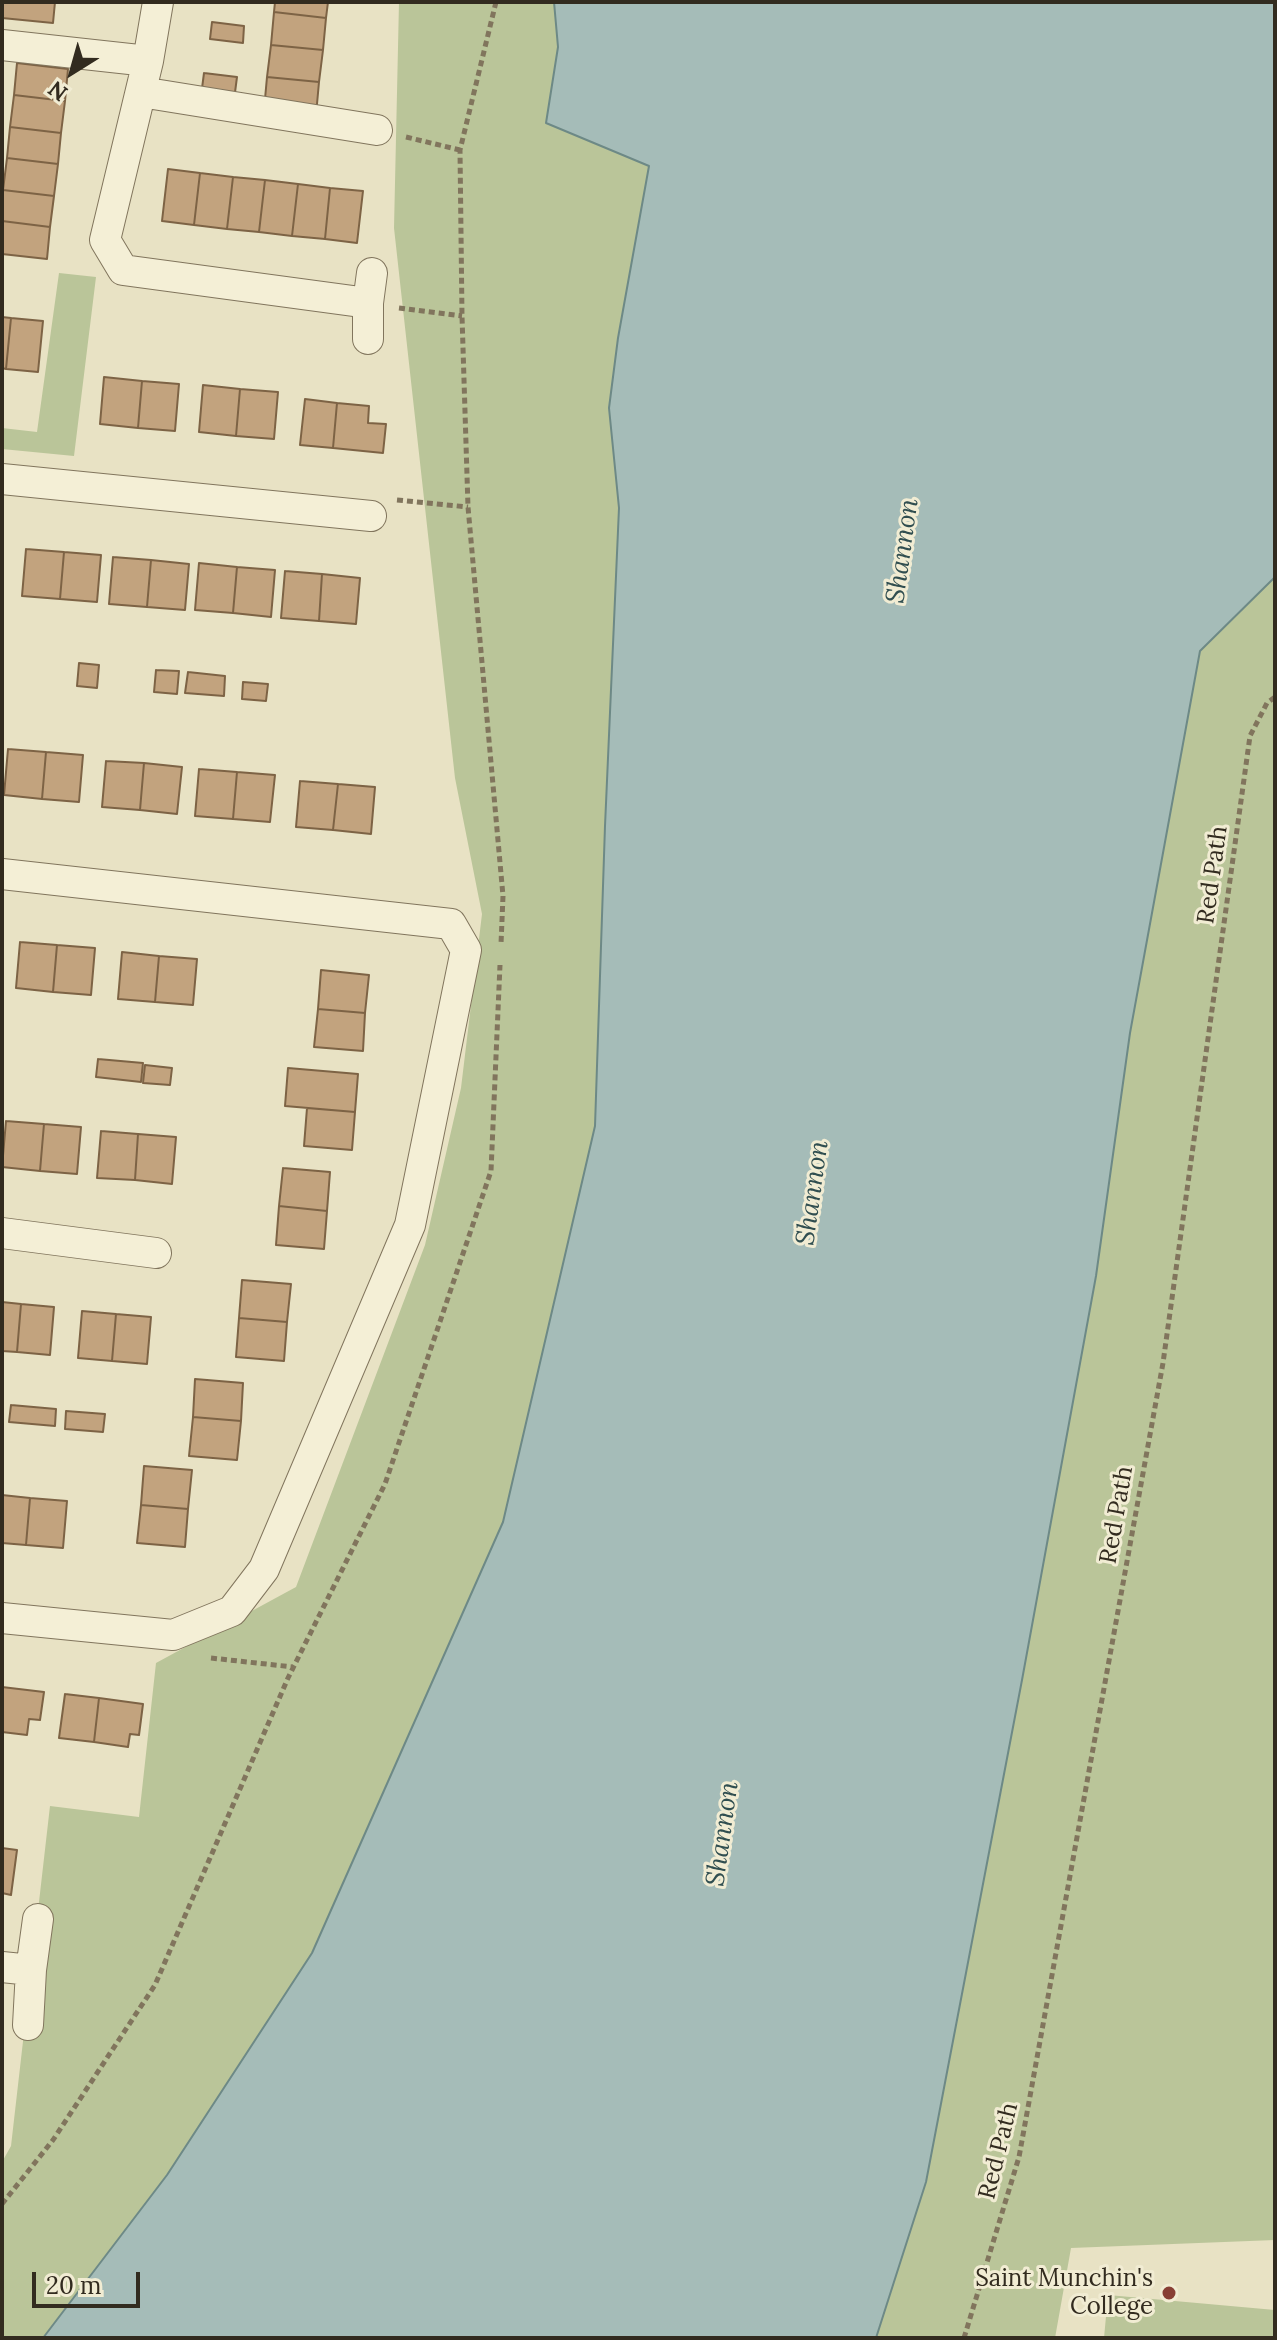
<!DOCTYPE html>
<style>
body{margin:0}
#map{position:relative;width:1277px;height:2340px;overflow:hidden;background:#e8e2c4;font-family:Lora,serif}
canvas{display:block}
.frame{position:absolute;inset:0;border:4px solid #322b1f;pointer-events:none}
.north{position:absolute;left:32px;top:32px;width:80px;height:80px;-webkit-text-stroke:6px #f1ecd3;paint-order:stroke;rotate:217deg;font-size:22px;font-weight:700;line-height:32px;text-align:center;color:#322b1f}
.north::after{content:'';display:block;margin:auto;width:28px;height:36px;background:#322b1f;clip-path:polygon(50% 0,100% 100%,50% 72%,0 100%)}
.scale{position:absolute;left:32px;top:2272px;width:108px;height:36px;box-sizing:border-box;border:4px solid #322b1f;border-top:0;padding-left:10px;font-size:24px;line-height:28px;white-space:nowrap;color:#322b1f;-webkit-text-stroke:6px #f1ecd3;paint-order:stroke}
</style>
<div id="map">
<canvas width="1277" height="2340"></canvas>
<div class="frame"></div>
<div class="north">N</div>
<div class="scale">20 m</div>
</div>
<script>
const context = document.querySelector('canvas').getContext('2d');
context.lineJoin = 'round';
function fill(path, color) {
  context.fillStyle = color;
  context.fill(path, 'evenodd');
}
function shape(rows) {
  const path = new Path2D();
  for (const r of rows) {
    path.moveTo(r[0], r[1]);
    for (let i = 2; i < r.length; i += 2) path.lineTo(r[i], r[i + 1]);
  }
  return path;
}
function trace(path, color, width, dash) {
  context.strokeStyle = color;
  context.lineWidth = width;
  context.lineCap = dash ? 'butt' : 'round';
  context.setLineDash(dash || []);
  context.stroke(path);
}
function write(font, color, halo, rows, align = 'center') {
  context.font = font + ' Lora,serif';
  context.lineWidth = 6;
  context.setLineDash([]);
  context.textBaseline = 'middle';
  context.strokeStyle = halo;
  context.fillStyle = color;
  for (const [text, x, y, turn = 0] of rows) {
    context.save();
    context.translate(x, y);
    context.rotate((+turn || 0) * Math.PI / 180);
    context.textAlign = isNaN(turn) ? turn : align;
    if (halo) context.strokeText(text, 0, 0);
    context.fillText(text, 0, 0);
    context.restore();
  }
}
fill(shape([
 [399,2,554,2,558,47,547,123,649,165,618,338,609,408,619,508,605,826,595,1126,503,1522,312,1953,167,2175,43,2338,2,2338,2,2162,11,2146,50,1806,139,1817,156,1663,296,1587,425,1245,461,1088,482,914,455,778,394,228],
 [59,273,96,277,74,456,2,449,2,428,37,432],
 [1275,577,1275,2240,1071,2248,1055,2338,876,2338,926,2182,1022,1680,1096,1276,1130,1033,1200,651],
 [1108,2295,1275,2310,1275,2338,1104,2338]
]), '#bac599');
const water = shape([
 [554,2,1275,2,1275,577,1200,651,1130,1033,1096,1276,1022,1680,926,2182,876,2338,43,2338,167,2175,312,1953,503,1522,595,1126,605,826,619,508,609,408,618,338,649,166,546,123,558,47,554,2]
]);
fill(water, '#a5bcb8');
trace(water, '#6d8986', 2);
const building = shape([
 [3,2,55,2,53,23,2,18,3,2],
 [275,2,328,2,326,18,274,12,275,2],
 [274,12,326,18,323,50,271,45,274,12],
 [212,22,244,26,243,43,210,39,212,22],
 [271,45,323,50,319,82,267,77,271,45],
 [17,63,68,69,65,101,14,95,17,63],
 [204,73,237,77,234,100,201,96,204,73],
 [267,77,319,82,316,115,264,110,267,77],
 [14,95,65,101,61,133,10,127,14,95],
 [10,127,61,133,58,164,7,158,10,127],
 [7,158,58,164,54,196,3,190,7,158],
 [168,169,200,173,194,225,162,221,168,169],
 [200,173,233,177,227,229,194,225,200,173],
 [233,177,265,180,259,232,227,229,233,177],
 [265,180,298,184,292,236,259,232,265,180],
 [298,184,330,188,325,239,292,236,298,184],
 [330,188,363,191,357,243,325,239,330,188],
 [3,190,54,196,50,227,2,221,3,190],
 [2,221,50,227,47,259,2,254,2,221],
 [2,317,11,318,6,369,2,368,2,317],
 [11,318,43,321,38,372,6,369,11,318],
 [104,377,142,381,138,428,100,424,104,377],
 [142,381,179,384,175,431,138,428,142,381],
 [203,385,240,389,236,436,199,432,203,385],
 [240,389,278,392,274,439,236,436,240,389],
 [305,399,337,403,333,448,300,445,305,399],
 [337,403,369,406,368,423,386,424,383,453,333,448,337,403],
 [26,549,64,552,60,599,22,596,26,549],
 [64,552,101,555,97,602,60,599,64,552],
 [113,557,151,560,147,607,109,604,113,557],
 [151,560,189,564,185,610,147,607,151,560],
 [199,563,237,567,233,613,195,610,199,563],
 [237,567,275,570,271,617,233,613,237,567],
 [285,571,322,574,319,621,281,618,285,571],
 [322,574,360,578,356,624,319,621,322,574],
 [79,663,99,665,97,688,77,686,79,663],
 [156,670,179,671,177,694,154,692,156,670],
 [188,672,225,676,224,696,185,693,188,672],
 [243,682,268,684,266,701,242,699,243,682],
 [8,749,46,752,42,799,4,795,8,749],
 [46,752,83,755,79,802,42,799,46,752],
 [106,761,144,763,140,810,102,807,106,761],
 [144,763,182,767,177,814,140,810,144,763],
 [199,769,237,772,233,819,195,816,199,769],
 [237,772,275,775,270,822,233,819,237,772],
 [300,781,338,784,333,830,296,827,300,781],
 [338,784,375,787,371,834,333,830,338,784],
 [20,942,57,945,53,992,16,988,20,942],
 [57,945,95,948,91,995,53,992,57,945],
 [122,952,159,956,155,1002,118,999,122,952],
 [159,956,197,959,193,1005,155,1002,159,956],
 [321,970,369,975,365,1013,318,1009,321,970],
 [318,1009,365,1013,363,1051,314,1047,318,1009],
 [98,1059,143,1063,141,1082,96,1077,98,1059],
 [145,1065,172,1068,170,1085,143,1083,145,1065],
 [288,1068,358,1074,355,1112,285,1106,288,1068],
 [307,1108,355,1112,352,1150,304,1146,307,1108],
 [6,1121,44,1124,40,1171,2,1167,6,1121],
 [44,1124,81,1127,77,1174,40,1171,44,1124],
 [101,1131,138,1134,135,1180,97,1178,101,1131],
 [138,1134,176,1137,172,1184,135,1180,138,1134],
 [283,1168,330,1172,327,1211,279,1206,283,1168],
 [279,1206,327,1211,324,1249,276,1245,279,1206],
 [242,1280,291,1284,287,1322,239,1318,242,1280],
 [2,1302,21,1304,17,1352,2,1351,2,1302],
 [21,1304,54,1307,50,1355,17,1352,21,1304],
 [82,1311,116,1314,112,1361,78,1358,82,1311],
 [116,1314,151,1317,147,1364,112,1361,116,1314],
 [239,1318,287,1322,284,1361,236,1357,239,1318],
 [195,1379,243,1383,241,1421,193,1417,195,1379],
 [11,1405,56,1409,55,1426,9,1422,11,1405],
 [66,1411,105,1414,103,1432,65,1429,66,1411],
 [193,1417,241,1421,237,1460,189,1456,193,1417],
 [144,1466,192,1470,188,1509,141,1505,144,1466],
 [2,1495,30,1498,26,1545,2,1543,2,1495],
 [30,1498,67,1501,63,1548,26,1545,30,1498],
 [141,1505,188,1509,185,1547,137,1543,141,1505],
 [2,1687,44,1692,40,1720,29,1719,27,1735,2,1732,2,1687],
 [65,1694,99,1698,94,1742,59,1738,65,1694],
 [99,1698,143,1704,139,1735,130,1734,128,1747,94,1742,99,1698],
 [2,1848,17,1850,11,1895,2,1893,2,1848]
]);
fill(building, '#c2a37e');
trace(building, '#7d6345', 2);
const minor = shape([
 [2,45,148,61,158,2],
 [148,61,105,240,123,270,368,303,368,339],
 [141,92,377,130],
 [368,303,372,273],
 [2,479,371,516],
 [2,874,451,924,466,950,410,1225,264,1569,232,1611,173,1635,2,1618],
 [2,1233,156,1253],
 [2,1967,31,1970],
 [28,2025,31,1970,38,1919]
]);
trace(minor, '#81755d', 32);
trace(shape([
 [496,2,460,150,462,316,468,507,503,896,501,944],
 [406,137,460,150],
 [399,308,462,316],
 [397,500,468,507],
 [211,1658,293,1667],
 [2,2204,53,2140,155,1985,288,1678,385,1484,491,1171,500,965],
 [964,2338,1019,2157,1163,1363,1250,736,1267,703,1275,697]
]), '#81755d', 5, [6, 4]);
trace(minor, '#f4efd6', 30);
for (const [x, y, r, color] of [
 [1169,2293,8,"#883f34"]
]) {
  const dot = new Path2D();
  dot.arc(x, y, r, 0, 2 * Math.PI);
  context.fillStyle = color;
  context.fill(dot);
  trace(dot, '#f1ecd3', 3);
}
write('24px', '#322b1f', '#f1ecd3', [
 ["Red Path",1213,875,-82],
 ["Red Path",1117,1515,-80],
 ["Red Path",999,2151,-76]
]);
write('24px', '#322b1f', '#f1ecd3', [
 ["Saint Munchin's",1153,2279],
 ["College",1153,2307]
], 'right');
write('italic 26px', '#304e50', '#f1ecd3', [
 ["Shannon",903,551,-82],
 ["Shannon",813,1193,-82],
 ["Shannon",723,1834,-82]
]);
</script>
